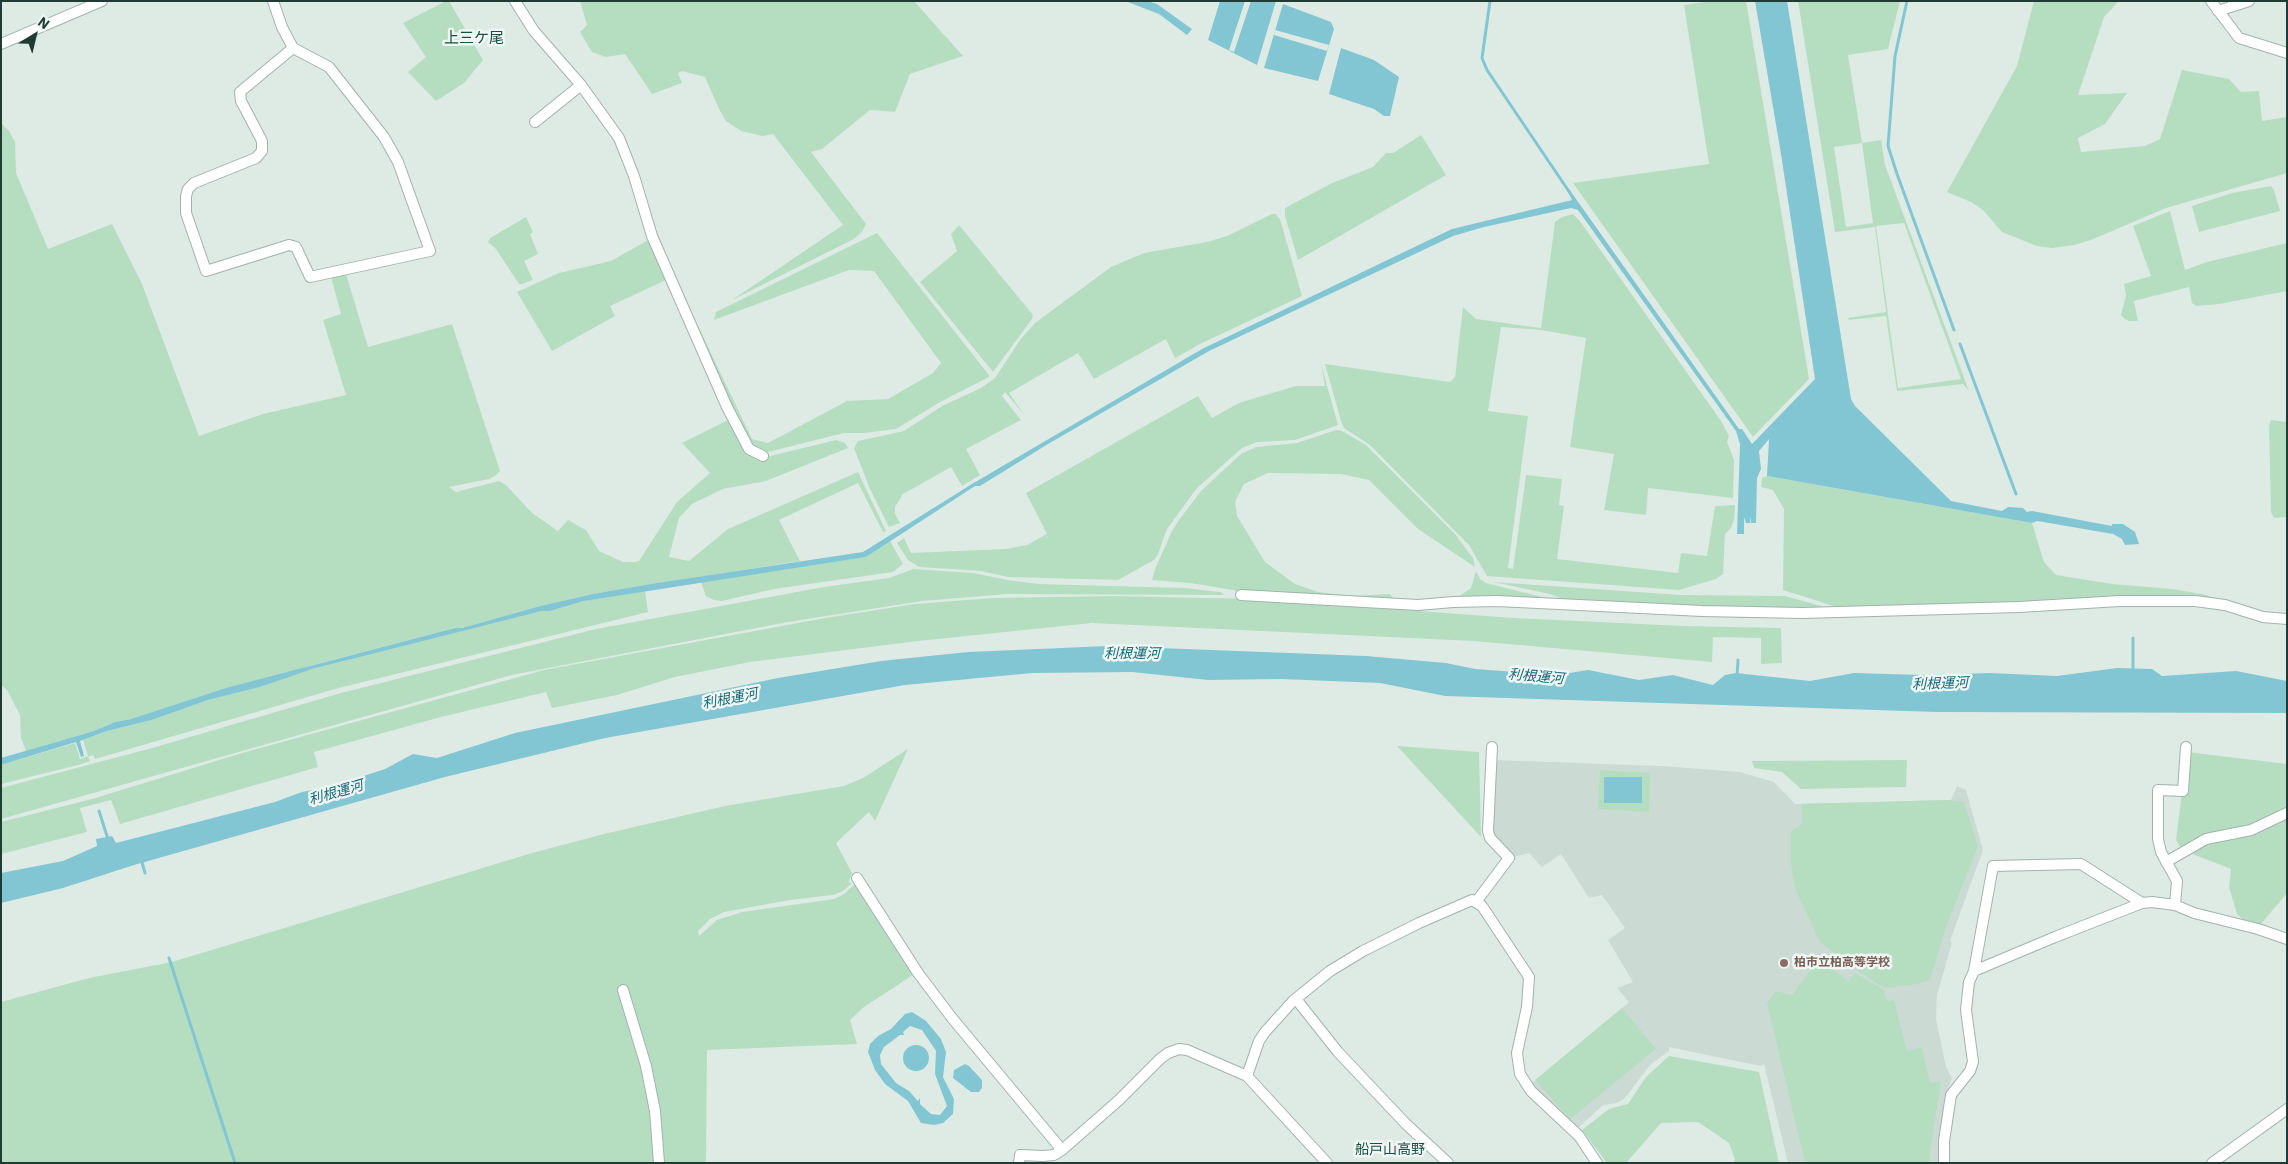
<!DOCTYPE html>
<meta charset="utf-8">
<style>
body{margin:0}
#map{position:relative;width:2288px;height:1164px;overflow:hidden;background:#deebe5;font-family:"IBM Plex Sans",sans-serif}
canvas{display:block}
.frame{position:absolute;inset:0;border:2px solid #1f3b34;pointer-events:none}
.north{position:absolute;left:10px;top:10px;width:50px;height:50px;-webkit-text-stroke:4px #eef7f3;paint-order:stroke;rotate:36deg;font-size:14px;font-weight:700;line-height:20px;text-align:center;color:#1f3b34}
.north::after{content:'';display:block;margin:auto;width:18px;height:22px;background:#1f3b34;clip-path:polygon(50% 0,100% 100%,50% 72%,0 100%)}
</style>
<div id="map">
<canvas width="2288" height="1164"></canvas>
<div class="frame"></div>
<div class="north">N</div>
</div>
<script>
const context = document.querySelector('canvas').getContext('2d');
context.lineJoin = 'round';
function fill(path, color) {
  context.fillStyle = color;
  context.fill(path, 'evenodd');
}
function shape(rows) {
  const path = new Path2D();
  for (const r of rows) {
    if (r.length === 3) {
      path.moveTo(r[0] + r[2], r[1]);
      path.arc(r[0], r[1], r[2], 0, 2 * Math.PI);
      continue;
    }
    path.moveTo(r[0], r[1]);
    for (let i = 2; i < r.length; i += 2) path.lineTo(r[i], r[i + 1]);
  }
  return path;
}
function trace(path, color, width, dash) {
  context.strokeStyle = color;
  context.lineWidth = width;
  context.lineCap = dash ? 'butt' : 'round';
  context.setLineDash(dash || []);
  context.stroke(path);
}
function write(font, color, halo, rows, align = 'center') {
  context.font = font + ' "IBM Plex Sans","Noto Sans JP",sans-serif';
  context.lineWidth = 5;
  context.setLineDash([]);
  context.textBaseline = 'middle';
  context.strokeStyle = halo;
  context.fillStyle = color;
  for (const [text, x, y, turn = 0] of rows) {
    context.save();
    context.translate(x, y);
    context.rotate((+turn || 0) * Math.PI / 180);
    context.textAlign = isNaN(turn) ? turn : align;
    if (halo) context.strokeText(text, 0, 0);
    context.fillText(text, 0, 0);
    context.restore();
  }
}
fill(shape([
 [1495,760,1662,766,1740,772,1774,782,1795,804,1951,800,1957,786,1966,790,1983,850,1950,941,1952,943,1937,995,1936,1019,1946,1067,1952,1078,1947,1092,1940,1132,1939,1163,1788,1163,1764,1064,1760,1066,1669,1047,1669,1051,1650,1065,1625,1098,1617,1103,1603,1105,1578,1128,1531,1084,1629,1002,1617,988,1633,982,1608,940,1625,928,1602,895,1589,898,1561,854,1542,867,1529,853,1513,857,1492,835]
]), '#ccdad4');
fill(shape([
 [446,1,449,1,483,60,464,83,436,101,408,72,426,57,403,23],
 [580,1,914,1,963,56,910,74,895,112,870,110,822,149,811,152,866,224,862,232,854,239,732,300,843,225,773,134,762,136,741,131,726,121,719,109,705,77,682,71,678,73,682,83,652,94,625,54,606,57,592,52,580,32,587,25],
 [1711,1,1746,1,1809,379,1753,437,1573,183,1709,164,1684,5],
 [1798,1,1900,1,1888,49,1848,55,1862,143,1881,140,1885,165,1969,391,1963,384,1897,391,1886,316,1849,320,1848,318,1886,312,1875,227,1835,232],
 [1862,143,1873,223,1846,227,1834,147],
 [1904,223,1961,379,1898,388,1876,226],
 [2034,1,2119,1,2104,17,2078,95,2127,93,2105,124,2078,138,2081,152,2145,146,2160,139,2182,70,2229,79,2241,92,2259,91,2262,121,2286,117,2287,173,2166,208,2091,240,2074,245,2052,248,2037,246,2002,232,1983,210,1971,202,1947,192,2017,66],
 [1,123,9,131,15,142,16,173,48,249,112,224,142,284,199,436,263,414,346,395,323,320,341,314,331,277,346,274,368,347,452,324,500,471,495,476,489,479,449,487,456,492,499,481,506,485,532,513,558,531,568,520,586,530,599,551,623,562,635,562,639,561,677,502,710,473,682,443,730,419,762,458,836,440,845,443,848,448,766,481,723,489,692,504,679,518,669,557,689,561,728,529,858,472,886,531,883,532,858,483,779,520,800,561,594,594,540,606,462,628,455,628,317,664,254,682,245,683,131,719,115,722,94,731,26,751,21,738,20,715,7,690,1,685],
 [1421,135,1446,175,1298,260,1285,216,1285,208,1332,183,1373,167,1386,153,1393,153],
 [2271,186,2274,190,2280,211,2199,232,2192,206,2232,193],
 [2170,211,2185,270,2207,262,2287,243,2287,291,2219,304,2196,306,2192,303,2189,287,2134,301,2138,321,2129,321,2125,319,2121,315,2126,295,2124,284,2151,276,2133,226],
 [1272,214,1276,214,1280,219,1302,296,1200,344,1175,358,1166,339,1094,379,1078,353,1009,393,1025,416,1005,392,1002,396,1021,420,966,449,980,475,962,486,951,467,903,494,895,507,895,514,900,523,889,527,870,489,854,448,858,441,904,431,942,406,981,388,995,378,1020,340,1035,323,1111,267,1144,253,1207,242,1227,236],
 [1573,214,1580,221,1721,421,1729,436,1727,442,1734,460,1733,498,1648,488,1646,515,1604,510,1614,454,1570,447,1586,338,1541,330,1501,327,1488,411,1528,416,1508,568,1513,569,1526,475,1562,479,1559,505,1564,506,1557,559,1678,573,1681,553,1707,556,1715,506,1735,505,1734,520,1731,528,1725,534,1723,574,1716,579,1679,590,1487,576,1469,545,1457,533,1370,445,1344,428,1341,421,1325,364,1450,382,1455,377,1463,307,1476,319,1541,328,1555,222,1562,217],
 [526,217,533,232,530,234,538,254,524,261,533,280,522,284,519,284,496,249,488,242,490,238],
 [959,225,1033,315,1032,319,993,372,920,282,957,251,951,234],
 [877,233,989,375,989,377,940,402,896,429,865,433,844,433,764,453,755,450,742,432,696,329,698,326,752,439,768,443,847,401,888,399,933,373,941,363,874,271,849,270,714,320,716,312],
 [650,239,668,279,610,306,615,316,552,351,517,292,559,273,611,261],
 [1321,364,1338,425,1295,440,1257,442,1242,448,1197,488,1167,529,1158,554,1154,560,1118,580,1008,577,981,571,919,567,908,560,897,543,904,538,911,553,1006,549,1027,545,1047,534,1026,493,1198,396,1212,418,1239,403,1296,386,1325,386],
 [2271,420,2287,422,2287,517,2274,518,2271,512,2269,426],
 [1336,430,1342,431,1366,445,1455,534,1473,558,1475,567,1418,529,1369,480,1341,474,1268,473,1244,484,1235,502,1237,516,1265,562,1295,584,1318,592,1352,596,1390,594,1395,600,1245,592,1190,583,1152,580,1155,569,1172,531,1179,520,1201,491,1241,454,1256,447,1297,443],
 [1767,476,2032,523,2044,562,2056,575,2112,584,2172,589,2207,595,2213,599,1843,609,1783,590,1784,509,1773,490,1761,487,1762,478],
 [890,541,903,564,893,572,774,589,722,601,714,600,706,596,701,582,866,557],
 [913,569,973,573,1007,580,1039,584,1184,588,1220,592,1225,595,1007,594,922,601,788,622,512,675,1,819,1,788,152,748,341,693,596,629,824,587,889,578],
 [1476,571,1480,579,1486,583,1558,601,1453,599,1461,595,1471,588],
 [1493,582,1681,595,1785,596,1829,608,1804,610,1568,601,1550,594],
 [645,591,648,612,335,689,95,759,93,755,88,757,90,761,82,764,1,784,1,765,75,743,80,759,88,756,83,740,107,731,152,720,208,700,260,687,294,674,350,659,542,611,550,611,584,601],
 [1114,596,1255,599,1514,618,1684,626,1781,628,1782,663,1761,664,1761,638,1713,637,1712,662,1474,641,1092,623,918,641,750,662,675,677,617,695,552,708,546,692,441,717,314,752,318,767,120,824,111,800,80,808,87,832,1,854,1,822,92,799,242,753,544,670,825,618,915,604,992,598],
 [1397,746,1479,752,1481,837],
 [908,749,875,821,869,812,836,843,852,873,849,881,851,884,843,891,833,895,790,900,724,912,710,919,698,931,699,936,717,920,742,912,834,899,844,894,856,883,913,975,864,1007,850,1020,857,1044,707,1050,706,1163,1,1163,1,1002,89,978,172,962,532,853,604,834,725,806,844,786,863,778],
 [2187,752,2287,764,2287,893,2260,925,2246,923,2237,914,2229,887,2231,869,2182,850,2176,840],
 [1907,760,1906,787,1801,789,1782,772,1754,768,1752,761],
 [1600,770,1650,773,1649,812,1598,809],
 [1947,800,1964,802,1978,846,1945,930,1930,980,1918,984,1884,988,1845,962,1820,942,1796,891,1791,864,1791,831,1802,824,1801,804],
 [1819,959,1849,981,1855,973,1884,990,1887,1001,1894,1000,1907,1051,1922,1047,1930,1083,1941,1081,1929,1159,1930,1163,1805,1163,1767,1003,1776,991,1792,995],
 [1622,1008,1656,1049,1570,1119,1535,1080],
 [1669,1056,1759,1072,1779,1163,1733,1163,1735,1160,1729,1143,1698,1122,1661,1123,1626,1163,1607,1163,1582,1130,1609,1109,1628,1104,1646,1077]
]), '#b5dec1');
fill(shape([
 [1125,1,1147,1,1157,4,1192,29,1187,35,1159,14],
 [1220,1,1276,1,1257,65,1208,40],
 [1755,1,1787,1,1851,399,1855,406,1951,501,2002,511,2008,507,2023,508,2027,512,2032,511,2112,526,2112,524,2123,524,2135,532,2139,544,2125,545,2122,539,2113,534,2037,521,2032,523,1767,476,1769,439,1759,451,1761,469,1757,478,1756,523,1751,523,1750,516,1750,523,1746,523,1744,517,1744,534,1737,534,1740,444,1736,431,1578,210,1571,208,1484,227,1453,236,1209,351,1048,444,980,486,975,486,866,557,629,594,584,601,550,611,542,611,312,669,260,687,208,700,152,720,107,731,80,741,84,756,81,757,76,742,1,765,1,758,94,731,115,722,131,719,226,688,455,628,462,628,540,606,593,594,651,584,863,552,972,484,1202,349,1452,229,1572,200,1567,190,1569,189,1739,429,1742,429,1752,444,1815,379,1781,154],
 [1283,4,1331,22,1334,29,1318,81,1264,68],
 [1341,48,1374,60,1399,77,1390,116,1384,116,1374,109,1329,94],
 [1108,646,1366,656,1446,663,1475,669,1557,675,1588,670,1639,680,1673,675,1713,685,1725,675,1736,673,1810,681,1854,673,1922,675,1990,673,2057,676,2117,668,2152,669,2162,676,2236,671,2287,681,2287,713,1937,712,1445,696,1380,683,1281,679,1208,680,1132,672,1032,673,905,685,605,738,445,777,134,865,63,888,1,903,1,873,63,861,97,846,96,839,112,836,116,843,275,802,302,792,336,785,385,769,413,754,437,758,515,733,778,678,881,661,968,652],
 [1604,777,1642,777,1642,803,1604,803],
 [912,1012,926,1021,941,1039,946,1052,943,1077,954,1099,953,1114,943,1123,934,1125,921,1123,908,1101,885,1084,875,1070,868,1052,870,1044,878,1036,891,1029,905,1014],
 [910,1026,922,1030,936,1051,935,1074,947,1106,940,1115,931,1114,920,1104,920,1098,918,1101,909,1091,896,1083,881,1064,880,1055,884,1047,900,1035,904,1035,903,1032],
 [916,1058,13],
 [965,1064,969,1066,982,1080,982,1088,979,1092,971,1092,953,1078,954,1070]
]), '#82c6d4');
fill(shape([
 [1245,1,1251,1,1234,52,1229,50],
 [1275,30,1329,45,1327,51,1274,35]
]), '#deebe5');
trace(shape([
 [1490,1,1482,58,1487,70,1570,193],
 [1907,1,1895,56,1888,146,1897,174,1954,330],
 [1960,344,2016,494],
 [2133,638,2133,672],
 [1737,677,1738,660],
 [99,811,108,839],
 [141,859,145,873],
 [169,958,235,1163]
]), '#82c6d4', 3);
const minor = shape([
 [273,1,282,27,293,48,329,67,384,137,398,162,430,251,310,277,296,247,289,245,206,271,186,213,186,196,188,189,194,183,256,158,262,151,262,141,241,101,240,92,293,48],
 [515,1,534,31,581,85,619,138,634,176,652,236,727,407,749,449,763,456],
 [2211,1,2239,38,2287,53],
 [2218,11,2249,1],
 [1,44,102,1],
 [535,122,581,85],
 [1241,595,1418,605,1453,602,1497,601,1702,611,1802,613,2019,607,2120,601,2195,601,2225,605,2263,617,2287,619],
 [2166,862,2206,839,2251,830,2287,813],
 [857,878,918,973,952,1018,1062,1150],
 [1476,902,1509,858,1490,838,1488,831,1492,747],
 [2175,905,2177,881,2161,852,2158,839,2158,790,2183,791,2186,747],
 [1974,971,1993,866,2081,864,2142,903],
 [623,990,646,1066,655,1111,659,1163],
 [1296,999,1338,1052,1406,1124,1448,1163],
 [1247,1076,1259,1041,1265,1032,1293,1001,1330,971,1363,951,1419,923,1472,900,1482,906,1529,977,1527,1007,1517,1053,1520,1074,1531,1091,1579,1136,1597,1163],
 [1019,1163,1020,1155,1043,1156,1054,1155,1062,1150,1119,1100,1160,1059,1168,1053,1179,1049,1187,1050,1247,1076,1327,1163],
 [1944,1163,1944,1141,1951,1095,1970,1071,1973,1062,1966,1010,1969,982,1974,971,2055,937,2142,903,2152,902,2175,905,2194,913,2258,929,2287,939],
 [2212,1163,2287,1109]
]);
trace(minor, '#a1b3ac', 12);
trace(minor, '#fff', 10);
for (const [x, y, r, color] of [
 [1784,963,5,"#8d6e63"]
]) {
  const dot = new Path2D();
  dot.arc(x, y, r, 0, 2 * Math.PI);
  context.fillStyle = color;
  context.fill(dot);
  trace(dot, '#eef7f3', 2);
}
write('bold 12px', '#785e54', '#eef7f3', [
 ["柏市立柏高等学校",1794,963]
], 'left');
write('italic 14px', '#16687a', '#eef7f3', [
 ["利根運河",1132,654],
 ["利根運河",1536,677,5],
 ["利根運河",1940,684,-2],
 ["利根運河",730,699,-11],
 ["利根運河",336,793,-16]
]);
write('14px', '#1a4e42', '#eef7f3', [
 ["船戸山高野",1390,1150]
]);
write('15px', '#1a4e42', '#eef7f3', [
 ["上三ケ尾",474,39]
]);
</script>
